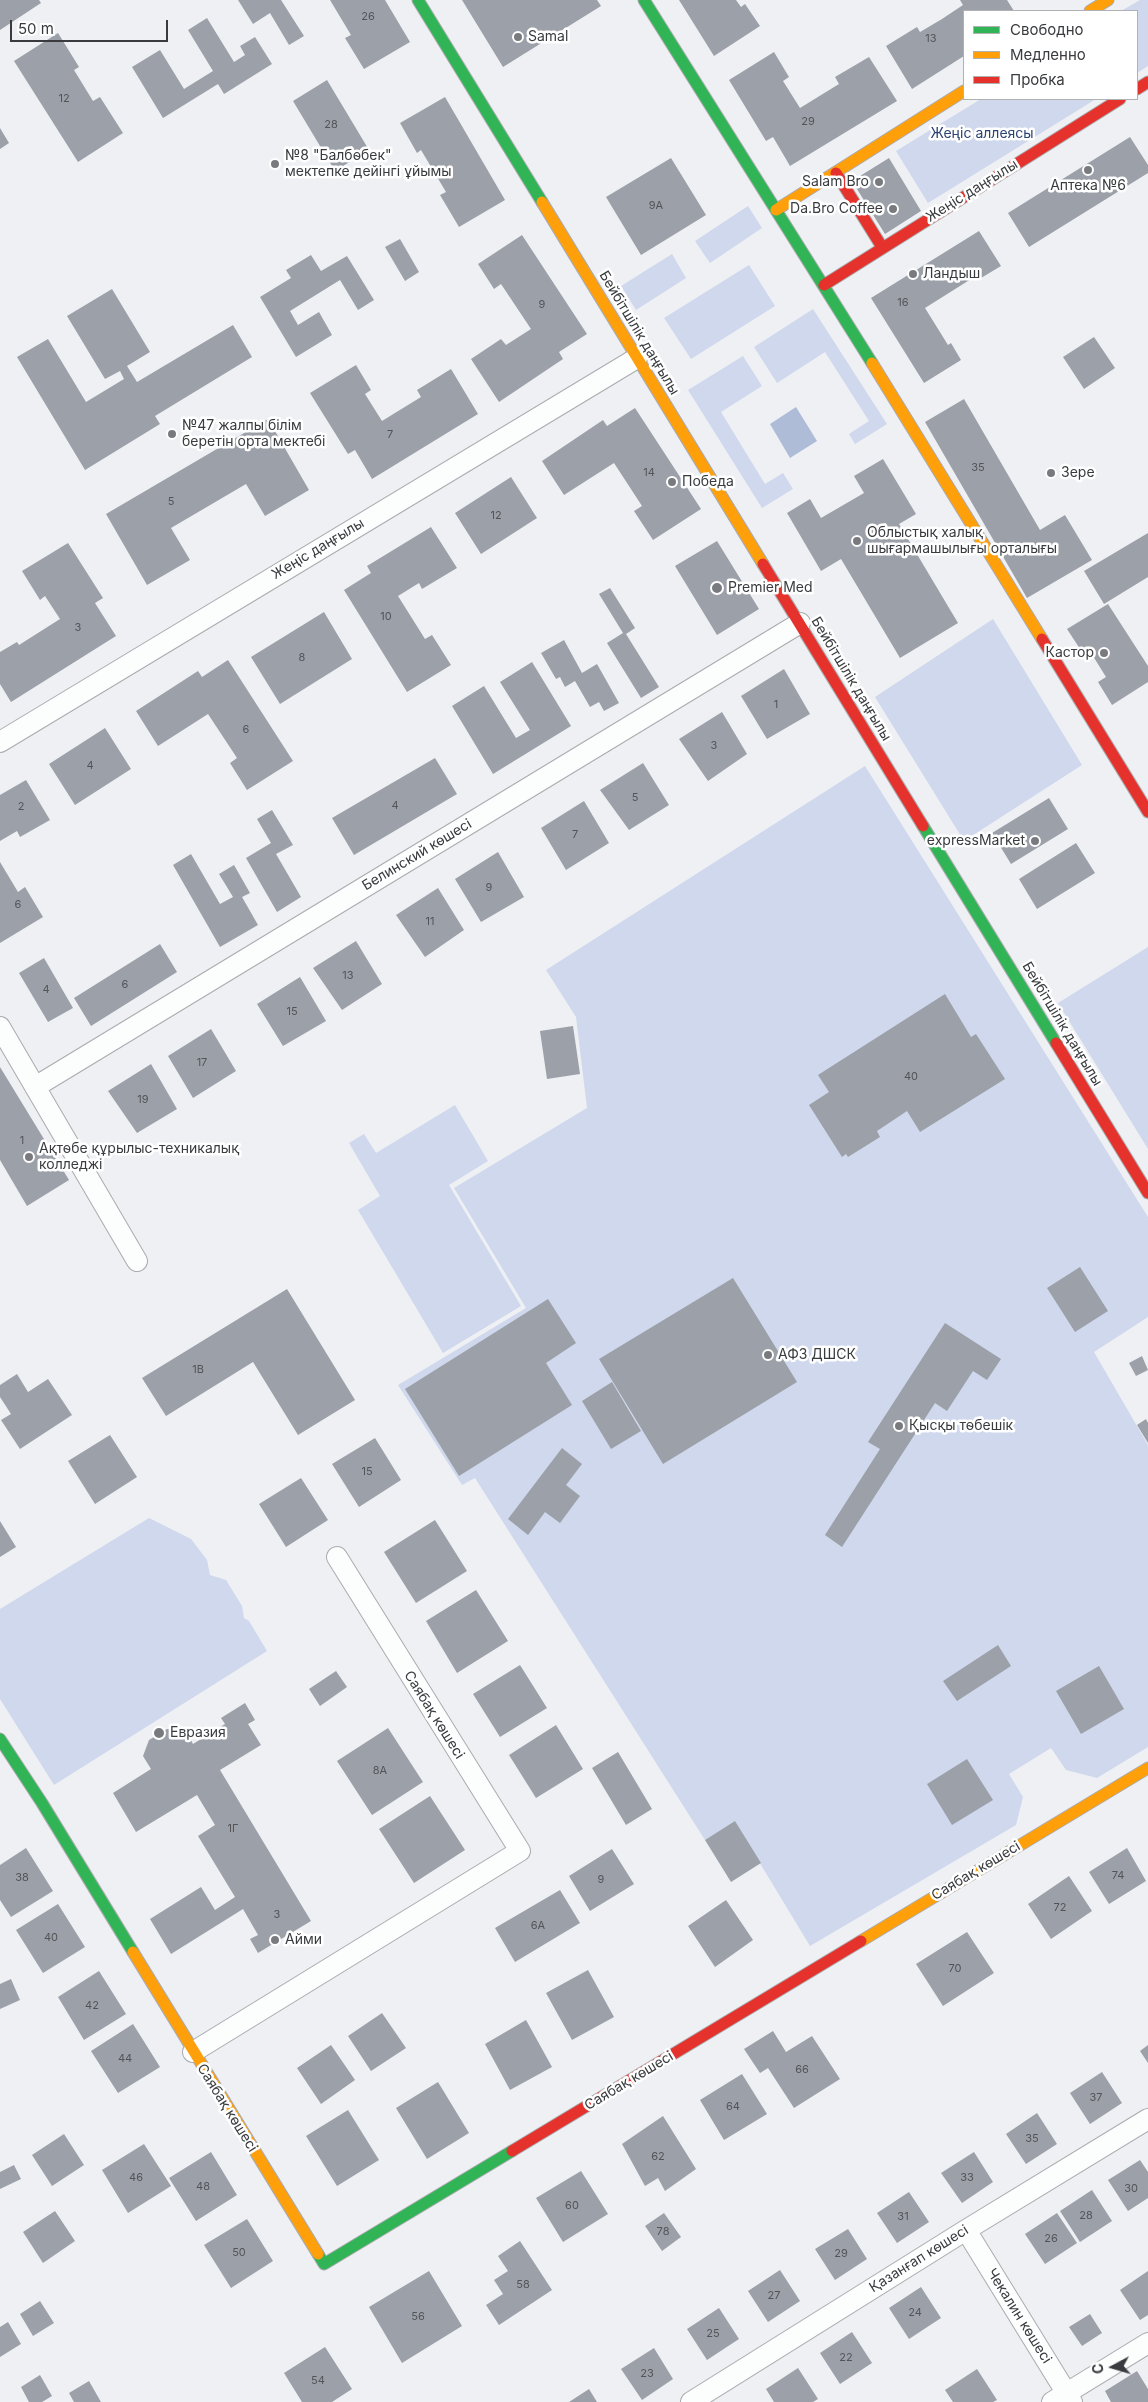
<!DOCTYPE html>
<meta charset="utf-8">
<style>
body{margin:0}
#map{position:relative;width:1148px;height:2402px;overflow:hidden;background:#eef0f4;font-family:Inter,sans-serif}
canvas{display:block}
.legend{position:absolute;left:963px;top:10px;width:175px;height:90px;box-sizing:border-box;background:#fff;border:1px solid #b0b1b2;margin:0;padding:6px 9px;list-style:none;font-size:15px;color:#393b3e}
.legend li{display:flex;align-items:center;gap:10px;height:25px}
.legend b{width:25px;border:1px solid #b0b1b2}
.north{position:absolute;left:1088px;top:2342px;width:50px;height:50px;-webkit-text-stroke:4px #fff;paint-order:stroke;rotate:264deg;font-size:14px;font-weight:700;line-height:20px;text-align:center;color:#393b3e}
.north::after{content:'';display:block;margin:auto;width:18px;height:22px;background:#393b3e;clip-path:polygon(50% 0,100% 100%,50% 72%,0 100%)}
.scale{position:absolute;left:10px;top:20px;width:158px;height:22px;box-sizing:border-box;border:2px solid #393b3e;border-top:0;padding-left:6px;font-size:15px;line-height:18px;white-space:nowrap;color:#393b3e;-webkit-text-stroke:4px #fff;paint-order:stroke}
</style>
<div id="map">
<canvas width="1148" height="2402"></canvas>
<ul class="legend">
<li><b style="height:6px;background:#30b455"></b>Свободно</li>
<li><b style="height:6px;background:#ff9f0a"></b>Медленно</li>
<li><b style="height:6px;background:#e5322d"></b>Пробка</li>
</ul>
<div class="north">С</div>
<div class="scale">50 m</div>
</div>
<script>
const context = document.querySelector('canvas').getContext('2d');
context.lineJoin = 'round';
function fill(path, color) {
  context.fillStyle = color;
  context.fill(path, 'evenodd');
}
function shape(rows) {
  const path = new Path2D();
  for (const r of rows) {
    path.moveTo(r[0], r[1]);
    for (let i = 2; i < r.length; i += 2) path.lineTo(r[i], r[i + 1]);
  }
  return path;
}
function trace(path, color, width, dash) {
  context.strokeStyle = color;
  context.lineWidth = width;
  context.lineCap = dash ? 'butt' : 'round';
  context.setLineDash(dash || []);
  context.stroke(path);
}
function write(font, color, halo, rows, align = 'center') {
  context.font = font + ' Inter,sans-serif';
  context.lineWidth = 5;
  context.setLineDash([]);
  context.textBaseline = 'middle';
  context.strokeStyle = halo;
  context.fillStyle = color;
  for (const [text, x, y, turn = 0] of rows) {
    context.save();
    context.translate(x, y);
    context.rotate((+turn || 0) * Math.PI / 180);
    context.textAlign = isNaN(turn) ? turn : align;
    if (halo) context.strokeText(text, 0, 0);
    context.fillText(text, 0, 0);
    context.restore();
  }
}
fill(shape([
 [1140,0,1148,0,1148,66,1137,73,1137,11,1121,11],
 [981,99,1096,99,928,203,896,151],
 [748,206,762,228,710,263,695,241],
 [672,254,686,278,636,310,621,286],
 [749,265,775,306,691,359,664,318],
 [813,309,887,424,855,444,849,434,869,421,825,352,777,383,754,347],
 [743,356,762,386,721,412,765,484,783,473,793,489,762,508,688,390],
 [993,619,1082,765,964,841,875,697],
 [865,766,1148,1217,1148,1317,1094,1352,1148,1445,1148,1747,1097,1778,1066,1770,1051,1748,1009,1774,1023,1797,1016,1825,810,1946,735,1822,705,1840,475,1478,462,1485,398,1385,526,1308,454,1188,587,1108,576,1017,546,970],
 [1148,947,1148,1149,1058,1003],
 [455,1105,488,1161,449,1185,521,1306,443,1353,358,1210,380,1196,349,1143,364,1134,376,1153],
 [149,1518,191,1539,207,1560,210,1575,226,1580,242,1606,244,1618,249,1621,267,1651,54,1785,0,1699,0,1609]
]), '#cfd8ec');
fill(shape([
 [796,407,817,441,790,458,770,424]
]), '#aebcd7');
fill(shape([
 [0,0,39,0,41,3,0,30],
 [238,0,281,0,304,36,289,45,270,13,253,24],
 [330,0,385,0,410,42,364,69,345,38,351,35],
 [462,0,597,0,601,6,503,67],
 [679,0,736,0,741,7,745,4,760,26,714,56],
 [960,0,1007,0,1014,11,964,11,964,56,912,89,886,46,917,27,920,32,942,19,963,5],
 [207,18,234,62,245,55,240,46,255,37,272,64,224,94,218,84,163,118,132,67,160,50,184,89,213,71,188,30],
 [58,33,79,67,74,70,93,101,100,97,123,133,78,162,14,61],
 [774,52,789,77,783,81,800,108,839,84,835,77,869,57,897,101,790,166,773,137,766,141,729,80],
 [327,80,369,150,335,171,293,101],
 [445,97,505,200,459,227,440,195,446,192,421,150,417,153,400,123],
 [0,128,9,143,0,149],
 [1130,137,1148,165,1148,173,1029,247,1008,213],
 [671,158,706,215,641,255,606,197],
 [889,158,921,211,885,234,852,181],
 [979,231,1001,266,981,278,979,274,925,308,948,345,951,343,961,360,924,383,871,298],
 [522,235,587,334,559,352,563,359,499,402,471,359,501,339,506,345,531,329,501,284,494,289,478,264],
 [400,239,419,272,405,281,385,247],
 [311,255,321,271,347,256,374,300,358,310,340,280,290,311,298,325,319,312,332,335,296,357,260,297,291,278,286,270],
 [112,289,150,352,127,366,137,382,233,325,252,357,155,416,160,424,85,470,17,357,48,339,86,402,124,379,120,371,105,379,67,316],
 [1094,337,1115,368,1084,389,1063,357],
 [356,365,371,390,365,394,382,421,421,397,417,390,451,369,478,414,372,479,355,450,348,454,310,393],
 [964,399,1040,530,1065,515,1092,560,1027,598,925,422],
 [635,408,701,509,653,540,634,511,642,506,614,463,564,495,542,461,603,420,607,426],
 [268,419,309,490,265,516,246,484,171,528,190,560,147,585,106,514],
 [883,459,916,514,899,524,958,623,900,658,841,559,821,571,787,513,810,499,821,518,864,493,854,476],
 [511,477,537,518,481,554,455,513],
 [431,527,457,568,422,589,419,583,398,596,425,639,432,635,451,665,407,692,344,590,371,573,367,566],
 [1148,533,1148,577,1104,604,1084,571],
 [717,541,759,609,717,635,675,566],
 [68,543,103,598,95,603,116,636,11,702,0,684,0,652,17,642,19,645,60,619,45,596,40,600,22,571],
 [610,588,635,628,626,634,659,687,641,698,607,643,623,633,599,594],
 [1108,604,1148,666,1148,682,1112,705,1098,682,1106,677,1088,648,1082,652,1067,629],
 [324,612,352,659,280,704,251,657],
 [564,640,582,673,597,664,619,703,604,711,599,702,590,707,575,681,565,687,560,677,556,679,541,653],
 [228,660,293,761,247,790,230,763,237,758,208,714,158,746,136,711,198,671,202,677],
 [532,662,571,726,493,774,452,706,484,686,516,738,530,730,500,682],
 [784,669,810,714,767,739,741,696],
 [722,712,747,754,708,781,679,739],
 [105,728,131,769,75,805,49,764],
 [435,758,457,794,354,855,332,818],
 [643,763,669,805,629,830,600,790],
 [26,780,50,820,20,837,17,831,0,841,0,795],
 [1049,798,1068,829,1011,864,992,833],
 [584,801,609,843,566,870,541,828],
 [272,810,293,845,276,854,301,897,277,912,246,858,271,843,257,819],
 [1076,843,1095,873,1037,909,1019,879],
 [498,852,524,897,481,922,455,879],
 [191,854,220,904,233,897,219,874,234,865,250,893,242,897,258,925,220,947,173,865],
 [0,862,18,892,25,887,43,917,0,943],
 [438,888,464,930,425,957,396,915],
 [356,941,382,984,342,1010,313,968],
 [160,944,177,972,91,1026,74,998],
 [44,958,73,1008,48,1022,19,973],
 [300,977,326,1021,283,1046,257,1004],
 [945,994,971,1037,976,1034,1005,1079,920,1132,907,1111,877,1131,880,1137,848,1157,846,1154,842,1157,809,1105,829,1092,818,1075],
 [573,1026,580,1074,547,1079,540,1031],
 [211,1029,236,1071,193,1098,168,1056],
 [151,1064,177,1109,137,1133,108,1091],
 [0,1067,69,1180,27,1206,0,1160],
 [1080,1267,1108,1311,1075,1332,1047,1288],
 [733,1278,797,1382,663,1464,599,1359],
 [287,1289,355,1400,298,1435,253,1362,166,1416,142,1378],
 [548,1299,576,1343,546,1363,572,1405,459,1476,405,1389],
 [945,1323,1001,1359,987,1380,973,1371,947,1411,935,1403,842,1547,825,1535,880,1449,868,1442],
 [1142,1356,1148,1370,1136,1376,1129,1363],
 [17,1374,28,1392,48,1379,72,1415,20,1449,1,1420,11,1414,0,1397,0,1385],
 [612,1382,641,1431,611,1449,582,1401],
 [1146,1419,1148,1423,1148,1443,1137,1425],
 [110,1435,137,1477,95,1504,68,1461],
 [375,1438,401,1480,359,1507,332,1464],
 [562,1448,582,1464,566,1485,580,1496,560,1523,545,1512,528,1535,508,1519],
 [301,1478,328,1520,286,1547,259,1504],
 [435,1520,467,1571,416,1603,384,1552],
 [0,1521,16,1547,0,1557],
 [476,1590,508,1641,457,1673,426,1621],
 [998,1645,1011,1666,957,1701,943,1681],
 [520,1665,547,1708,500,1737,473,1694],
 [1099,1666,1124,1709,1081,1734,1056,1691],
 [336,1671,347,1687,320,1706,309,1689],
 [245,1703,255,1720,248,1724,261,1745,220,1770,311,1921,258,1953,250,1939,258,1935,243,1909,171,1954,150,1919,201,1887,215,1910,235,1897,198,1836,215,1825,197,1795,136,1832,113,1793,151,1769,143,1756,149,1740,167,1729,185,1729,193,1744,225,1724,221,1718],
 [556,1725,583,1769,536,1798,509,1755],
 [388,1728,423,1782,372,1815,337,1761],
 [618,1752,652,1809,626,1825,592,1768],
 [967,1759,993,1800,952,1825,927,1784],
 [430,1796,465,1850,414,1883,379,1829],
 [735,1821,761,1863,731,1882,705,1840],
 [26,1848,53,1891,11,1917,0,1900,0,1865],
 [1127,1848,1146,1881,1109,1904,1089,1872],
 [612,1849,634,1884,590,1911,569,1876],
 [1069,1876,1092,1911,1051,1939,1028,1904],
 [560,1890,580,1923,515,1962,495,1928],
 [726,1900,753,1940,715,1967,688,1926],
 [58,1904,85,1947,43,1973,16,1930],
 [967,1932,994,1973,943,2006,916,1964],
 [588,1970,614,2017,572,2040,546,1993],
 [99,1971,126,2014,84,2040,58,1997],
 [11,1979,20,2000,0,2009,0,1984],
 [382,2013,406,2048,371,2071,348,2036],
 [526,2020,552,2067,510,2090,485,2044],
 [133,2024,160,2067,118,2093,91,2051],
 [773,2031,786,2052,812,2036,840,2079,794,2108,768,2068,760,2073,744,2049],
 [331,2045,355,2080,321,2104,297,2068],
 [1148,2045,1148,2063,1140,2051],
 [1102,2072,1122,2103,1090,2124,1070,2093],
 [742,2074,767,2114,724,2140,700,2100],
 [438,2082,469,2133,427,2159,396,2108],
 [348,2110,379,2160,337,2186,306,2136],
 [1037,2113,1057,2144,1026,2164,1006,2134],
 [663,2116,696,2169,665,2191,658,2178,645,2186,622,2144],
 [64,2134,84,2165,52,2186,32,2155],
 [144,2144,171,2186,128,2213,102,2170],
 [211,2152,237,2195,196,2221,169,2178],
 [974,2152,993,2182,962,2203,941,2173],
 [1140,2160,1148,2172,1148,2198,1128,2211,1108,2180],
 [14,2165,21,2179,0,2189,0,2172],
 [581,2171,608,2214,563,2242,536,2198],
 [1092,2190,1112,2221,1080,2242,1060,2211],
 [909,2192,929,2222,897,2243,877,2213],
 [55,2211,75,2241,43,2263,23,2232],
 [664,2213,681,2237,662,2251,645,2226],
 [1057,2213,1077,2243,1045,2264,1025,2234],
 [247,2219,273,2261,231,2288,204,2245],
 [848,2229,867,2259,835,2280,815,2249],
 [520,2241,552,2290,499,2325,486,2305,503,2294,494,2280,508,2271,498,2256],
 [780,2270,800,2301,768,2322,748,2291],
 [429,2271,462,2326,402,2363,369,2307],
 [1148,2271,1148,2315,1140,2320,1120,2290],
 [921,2287,941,2318,909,2339,889,2308],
 [40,2301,54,2323,33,2336,20,2314],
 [719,2308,739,2339,707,2360,687,2329],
 [1090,2314,1102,2333,1082,2346,1069,2327],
 [8,2322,21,2344,0,2357,0,2327],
 [852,2332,872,2363,840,2384,820,2353],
 [325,2347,352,2389,332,2402,302,2402,284,2373],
 [654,2348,673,2379,642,2400,621,2369],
 [798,2368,818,2399,813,2402,774,2402,766,2389],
 [977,2369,997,2400,993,2402,953,2402,945,2390],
 [1137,2371,1148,2389,1148,2402,1111,2402,1105,2391],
 [40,2375,52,2396,42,2402,29,2402,21,2387],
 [89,2381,101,2402,74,2402,69,2393],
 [589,2389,597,2402,569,2402]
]), '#9ca0a8');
const street = shape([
 [0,742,637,358],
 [0,1027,137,1261],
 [35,1087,800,623],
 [193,2052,520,1851,337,1557],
 [966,2230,1072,2402],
 [691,2402,966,2230,1148,2119],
 [1052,2402,1148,2343]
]);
const fast = shape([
 [418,0,542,202],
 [644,0,872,363],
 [923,826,1056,1043],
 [0,1739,42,1803,133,1952],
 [318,2254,324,2264,512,2151]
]);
const slow = shape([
 [1090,11,1108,0],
 [542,202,763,564],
 [776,210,964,91],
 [872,363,1042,639],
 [861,1941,1148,1768],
 [133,1952,318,2254]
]);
const jam = shape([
 [1137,89,1148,82],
 [836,173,882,247],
 [824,285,1120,99],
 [763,564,923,826],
 [1042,639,1148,812],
 [1056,1043,1148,1193],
 [512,2151,861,1941]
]);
trace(street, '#aaabae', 22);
trace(fast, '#aaabae', 13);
trace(slow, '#aaabae', 13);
trace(jam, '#aaabae', 13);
trace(street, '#fcfdfd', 20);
trace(fast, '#30b455', 11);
trace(slow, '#ff9f0a', 11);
trace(jam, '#e5322d', 11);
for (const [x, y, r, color] of [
 [518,37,5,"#787a7e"],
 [275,164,5,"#787a7e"],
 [1088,170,5,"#787a7e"],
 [879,182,5,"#787a7e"],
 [893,209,5,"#787a7e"],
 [913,274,5,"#787a7e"],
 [172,434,5,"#787a7e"],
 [1051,473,5,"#787a7e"],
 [672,482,5,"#787a7e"],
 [857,541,5,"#787a7e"],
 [717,588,6,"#787a7e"],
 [1104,653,5,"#787a7e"],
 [1035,841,5,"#787a7e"],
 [29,1157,5,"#787a7e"],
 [768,1355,5,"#787a7e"],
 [899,1426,5,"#787a7e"],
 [159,1733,6,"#787a7e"],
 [275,1940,5,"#787a7e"]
]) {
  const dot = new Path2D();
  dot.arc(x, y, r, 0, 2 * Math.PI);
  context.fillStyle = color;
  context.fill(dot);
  trace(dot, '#fff', 2);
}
write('11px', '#525458', null, [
 ["26",368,17],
 ["13",931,39],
 ["12",64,99],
 ["29",808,122],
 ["28",331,125],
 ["9А",656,206],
 ["16",903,303],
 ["9",542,305],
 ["7",390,435],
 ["35",978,468],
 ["14",649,473],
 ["5",171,502],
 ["12",496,516],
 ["10",386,617],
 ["3",78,628],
 ["8",302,658],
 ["1",776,705],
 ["6",246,730],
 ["3",714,746],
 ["4",90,766],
 ["5",635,798],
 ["4",395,806],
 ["2",21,807],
 ["7",575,835],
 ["9",489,888],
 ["6",18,905],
 ["11",430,922],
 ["13",348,976],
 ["6",125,985],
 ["4",46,990],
 ["15",292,1012],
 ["17",202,1063],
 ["40",911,1077],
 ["19",143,1100],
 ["1",22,1141],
 ["1В",198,1370],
 ["15",367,1472],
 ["8А",380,1771],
 ["1Г",233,1829],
 ["74",1118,1876],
 ["38",22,1878],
 ["9",601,1880],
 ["72",1060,1908],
 ["3",277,1915],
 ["6А",538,1926],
 ["40",51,1938],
 ["70",955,1969],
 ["42",92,2006],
 ["44",125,2059],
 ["66",802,2070],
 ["37",1096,2098],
 ["64",733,2107],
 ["35",1032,2139],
 ["62",658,2157],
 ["46",136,2178],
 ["33",967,2178],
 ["48",203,2187],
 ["30",1131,2189],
 ["60",572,2206],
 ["28",1086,2216],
 ["31",903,2217],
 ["78",663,2232],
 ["26",1051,2239],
 ["50",239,2253],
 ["29",841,2254],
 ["58",523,2285],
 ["27",774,2296],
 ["24",915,2313],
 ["56",418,2317],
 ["25",713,2334],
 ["22",846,2358],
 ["23",647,2374],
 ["54",318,2381]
]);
write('14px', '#393b3e', '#fff', [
 ["Samal",528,37],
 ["№8 \"Балбөбек\"",285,156],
 ["мектепке дейінгі ұйымы",285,172],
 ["Salam Bro",869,182,"right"],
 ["Аптека №6",1088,186,"center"],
 ["Da.Bro Coffee",883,209,"right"],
 ["Ландыш",923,274],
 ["№47 жалпы білім",182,426],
 ["беретін орта мектебі",182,442],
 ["Зере",1061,473],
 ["Победа",682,482],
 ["Облыстық халық",867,533],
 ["шығармашылығы орталығы",867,549],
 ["Premier Med",728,588],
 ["Кастор",1094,653,"right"],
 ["expressMarket",1025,841,"right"],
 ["Ақтөбе құрылыс-техникалық",39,1149],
 ["колледжі",39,1165],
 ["АФЗ ДШСК",778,1355],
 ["Қысқы төбешік",909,1426],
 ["Евразия",170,1733],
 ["Айми",285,1940]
], 'left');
write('14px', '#2c4375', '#fff', [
 ["Жеңіс аллеясы",982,134]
]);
write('14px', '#393b3e', '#fff', [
 ["Жеңіс даңғылы",972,191,-32],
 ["Бейбітшілік даңғылы",639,333,59],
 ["Жеңіс даңғылы",318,549,-31],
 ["Бейбітшілік даңғылы",851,679,59],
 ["Белинский көшесі",417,855,-31],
 ["Бейбітшілік даңғылы",1062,1024,59],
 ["Саябақ көшесі",434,1715,58],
 ["Саябақ көшесі",976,1871,-31],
 ["Саябақ көшесі",629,2081,-31],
 ["Саябақ көшесі",227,2108,58],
 ["Қазанғап көшесі",919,2259,-32],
 ["Чекалин көшесі",1019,2316,58]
]);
</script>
